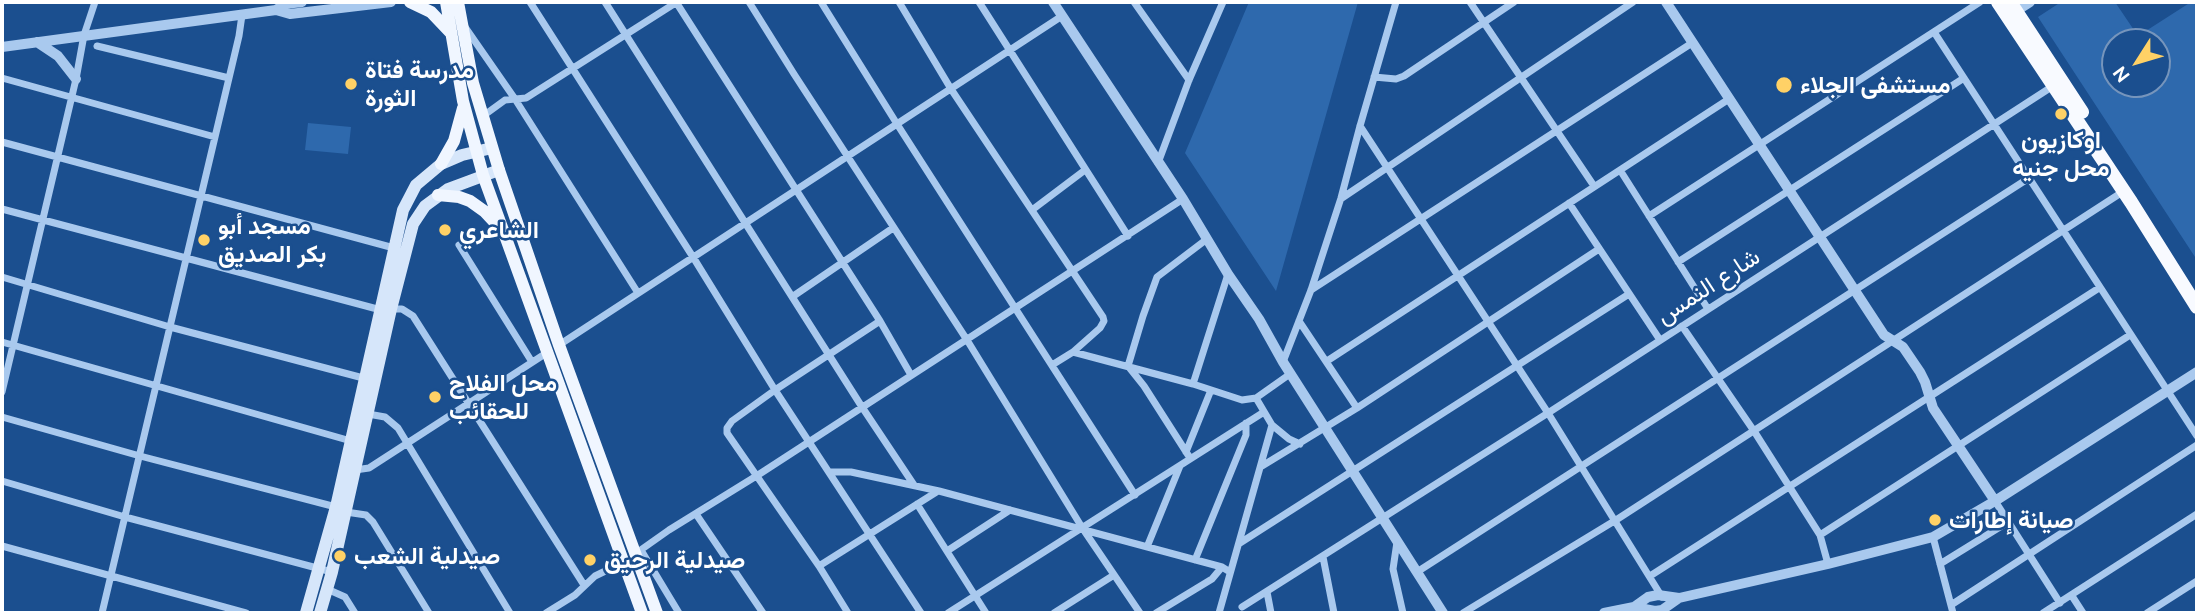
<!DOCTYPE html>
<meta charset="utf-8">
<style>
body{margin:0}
#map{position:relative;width:2199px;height:615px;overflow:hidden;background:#1b4f8f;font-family:Ubuntu,sans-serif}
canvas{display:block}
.frame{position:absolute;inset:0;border:4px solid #fff;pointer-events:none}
.north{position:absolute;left:2101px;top:28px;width:70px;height:70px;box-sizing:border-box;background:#1b4f8f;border:2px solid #7695bc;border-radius:50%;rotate:233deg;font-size:19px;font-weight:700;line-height:28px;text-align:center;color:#fff}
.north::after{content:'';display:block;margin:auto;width:24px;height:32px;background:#ffd166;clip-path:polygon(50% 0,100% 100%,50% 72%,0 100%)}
</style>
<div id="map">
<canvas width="2199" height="615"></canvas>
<div class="frame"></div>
<div class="north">N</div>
</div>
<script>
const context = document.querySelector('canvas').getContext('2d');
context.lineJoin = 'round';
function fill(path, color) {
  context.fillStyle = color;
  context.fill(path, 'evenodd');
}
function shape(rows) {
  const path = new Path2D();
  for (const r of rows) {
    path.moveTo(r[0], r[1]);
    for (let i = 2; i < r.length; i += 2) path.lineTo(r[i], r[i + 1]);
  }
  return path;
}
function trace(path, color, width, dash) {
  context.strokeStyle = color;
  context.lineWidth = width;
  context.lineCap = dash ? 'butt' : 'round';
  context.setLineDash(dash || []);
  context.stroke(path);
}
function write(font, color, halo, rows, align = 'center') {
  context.font = font + ' Ubuntu,Vazirmatn,sans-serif';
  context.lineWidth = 5;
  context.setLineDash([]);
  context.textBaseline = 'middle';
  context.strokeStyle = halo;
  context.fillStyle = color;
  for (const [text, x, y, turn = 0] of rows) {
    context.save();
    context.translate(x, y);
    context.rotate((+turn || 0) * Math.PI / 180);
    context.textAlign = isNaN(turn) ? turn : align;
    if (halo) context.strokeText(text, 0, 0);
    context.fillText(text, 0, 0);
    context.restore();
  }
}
fill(shape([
 [1249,2,1358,2,1276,291,1185,153],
 [2061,2,2115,2,2138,36,2191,2,2197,2,2197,260,2038,17],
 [2115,42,2157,42,2157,84,2115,84],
 [308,123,351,127,348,154,305,150]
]), '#2e69ad');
trace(shape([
 [530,2,693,257,775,390,921,613],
 [605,2,862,407,914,485],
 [676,2,880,321,911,375],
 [749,2,794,74,967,340,1083,529,1140,613],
 [821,2,897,124,1135,495],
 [899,2,951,89,1103,317,1104,321,1100,328,1073,352,1052,365],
 [979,2,1128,236],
 [1134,2,1189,80],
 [1470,2,1594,186],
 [465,27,515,99,638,293],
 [1934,32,2197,436],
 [97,46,229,78],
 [1374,77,1396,79,1404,76,1514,2],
 [2,78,215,137],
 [483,116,505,100,526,98,677,2],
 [1360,126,1548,413,1662,597],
 [2,142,394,248],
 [1158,163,1189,80,1223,2],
 [1620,170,1708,309],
 [1342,198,1633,2],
 [1569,203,1660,340],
 [2,209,381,310],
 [1032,210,1085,170],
 [1649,216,1980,2],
 [459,245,532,362],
 [1678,262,1964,78],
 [2,277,170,327,367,379],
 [1311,290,1692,43],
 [792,297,893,228],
 [391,309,402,309,413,316,584,585],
 [1299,321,1357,408],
 [1682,326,1754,431,1820,535,1828,564],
 [2,342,351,441],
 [559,345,1062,16],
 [1073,352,1193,384,1242,400,1256,398],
 [1327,361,1729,99],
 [1283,362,1311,290,1341,198,1360,126,1396,2],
 [1290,374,1256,398,1272,425,1289,439,1300,444],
 [1193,384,1228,274],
 [2,392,76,79,84,35,95,2],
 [368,414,385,417,398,428,510,613],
 [2,417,140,456,336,507],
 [1186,452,1211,390],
 [1190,458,1144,386,1128,366,1143,316,1157,277,1207,239],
 [1262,466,1357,408,1599,249],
 [355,470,369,468,548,352],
 [830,472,851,472,939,491,1222,567,1230,572],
 [2,481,125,517,332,572],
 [1995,501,2060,603],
 [917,504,986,613],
 [346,512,366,515,373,522,429,613],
 [696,514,763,613],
 [1820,535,2130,335],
 [1933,537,1953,613],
 [1397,542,1393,569,1403,613],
 [1240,543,1629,294],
 [2,546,246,613],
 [1147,547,1180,466],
 [641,550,679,613],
 [947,551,1010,510],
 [635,554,669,530,758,475,1183,199],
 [1323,557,1334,613],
 [1195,560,1246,435,1246,423],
 [1940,564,2008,522],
 [819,566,938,491],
 [1417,572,2029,178],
 [1650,576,2099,288],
 [327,589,345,597,355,613],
 [1267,592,1271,613],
 [2072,596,2083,613],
 [1951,605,2197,445],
 [1242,607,1548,413,2053,86],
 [102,613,239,36,242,15],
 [546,613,575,595,595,576,624,562],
 [848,613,819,566,727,433,727,428,732,421,775,390,880,321],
 [948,613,1264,412],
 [1054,613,1114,575],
 [1156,613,1212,579,1222,567],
 [1219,613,1272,425],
 [1463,613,1616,520,2124,191],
 [2043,613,2197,514],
 [2147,613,2197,581]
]), '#a9c9ee', 7);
trace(shape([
 [1053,2,1183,199,1228,274,1259,319,1283,362,1443,613],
 [1666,2,1884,335,1903,347,1920,372,1925,382,1933,408,1995,501],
 [276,10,290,14,391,2],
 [2016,11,2030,2],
 [37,42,58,56,76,79],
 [2,47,276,10,285,4,302,2],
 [1634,607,1655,611,1662,610,1679,598,1828,564,1933,537,1995,501,2197,372],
 [1604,613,1634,607,1648,597,1658,595,1679,598]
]), '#a9c9ee', 10);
trace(shape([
 [306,613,336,507,403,210,416,185,441,164,462,155,492,148],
 [320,613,332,572,391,309,413,224,425,206,448,189,499,170]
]), '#d6e6fa', 12);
trace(shape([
 [410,2,431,12,450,32],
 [446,2,463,101,483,175,642,613],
 [458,2,473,83,499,170,559,345,657,613],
 [441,164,454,141,463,108],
 [438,195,459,197,470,201,484,211,498,226]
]), '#f0f6ff', 12);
trace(shape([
 [1998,2,2131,202,2197,307],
 [2010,2,2082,112]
]), '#f8faff', 14);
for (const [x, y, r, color] of [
 [351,84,7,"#ffd166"],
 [1784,85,9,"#ffd166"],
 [2061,114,7,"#ffd166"],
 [445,230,7,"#ffd166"],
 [204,240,7,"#ffd166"],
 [435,397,7,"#ffd166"],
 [1935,520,7,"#ffd166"],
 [340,556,7,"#ffd166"],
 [590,560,7,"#ffd166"]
]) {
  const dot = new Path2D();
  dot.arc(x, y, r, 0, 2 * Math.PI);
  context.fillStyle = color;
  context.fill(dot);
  trace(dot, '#1b4f8f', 2.5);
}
write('bold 24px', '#fff', '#1b4f8f', [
 ["مدرسة فتاة",365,70],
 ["الثورة",365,98],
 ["مستشفى الجلاء",1800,85],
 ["اوكازيون",2061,140,"center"],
 ["محل جنيه",2061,168,"center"],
 ["مسجد أبو",218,226],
 ["بكر الصديق",218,254],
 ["الشاعري",459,230],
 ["محل الفلاح",449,383],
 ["للحقائب",449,411],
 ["صيانة إطارات",1949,520],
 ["صيدلية الشعب",354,556],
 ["صيدلية الرحيق",604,560]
], 'left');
write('24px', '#fff', '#1b4f8f', [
 ["شارع النمس",1708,286,-33]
]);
</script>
